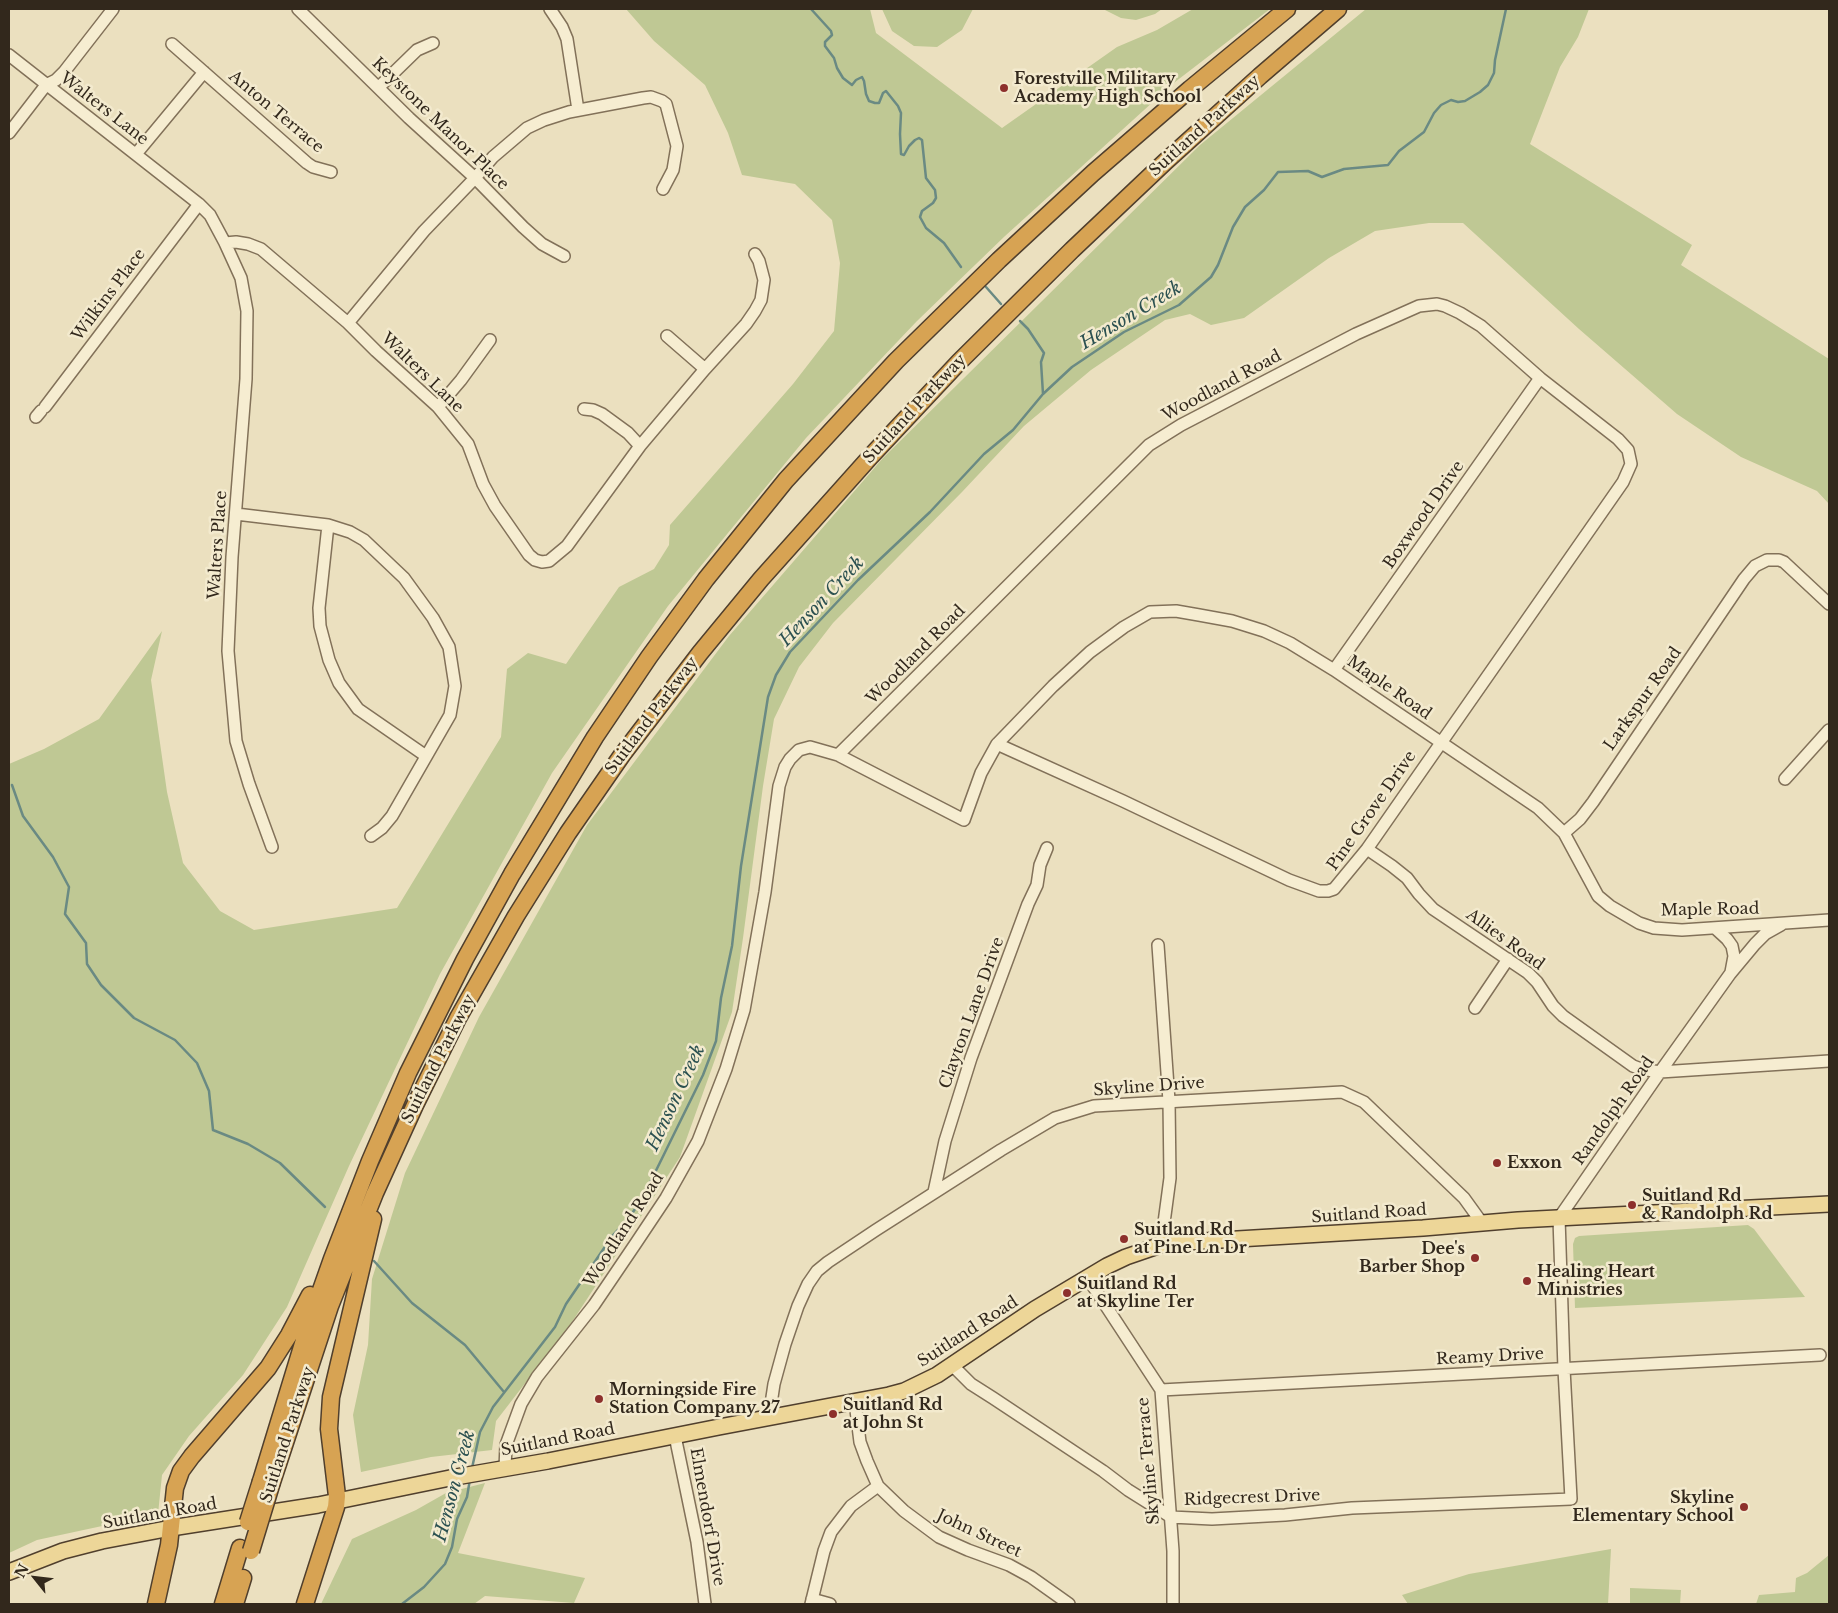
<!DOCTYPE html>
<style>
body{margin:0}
#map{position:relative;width:1838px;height:1613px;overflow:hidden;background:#ebe0bf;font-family:"Libre Baskerville",serif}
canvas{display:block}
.frame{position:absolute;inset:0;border:10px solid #32281c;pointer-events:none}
.north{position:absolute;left:10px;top:1553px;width:50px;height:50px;-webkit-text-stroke:4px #f3eace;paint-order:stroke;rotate:299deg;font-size:14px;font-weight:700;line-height:20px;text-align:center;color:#32281c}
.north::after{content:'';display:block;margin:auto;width:18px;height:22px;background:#32281c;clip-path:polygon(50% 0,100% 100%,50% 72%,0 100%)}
</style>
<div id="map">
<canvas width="1838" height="1613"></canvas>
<div class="frame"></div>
<div class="north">N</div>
</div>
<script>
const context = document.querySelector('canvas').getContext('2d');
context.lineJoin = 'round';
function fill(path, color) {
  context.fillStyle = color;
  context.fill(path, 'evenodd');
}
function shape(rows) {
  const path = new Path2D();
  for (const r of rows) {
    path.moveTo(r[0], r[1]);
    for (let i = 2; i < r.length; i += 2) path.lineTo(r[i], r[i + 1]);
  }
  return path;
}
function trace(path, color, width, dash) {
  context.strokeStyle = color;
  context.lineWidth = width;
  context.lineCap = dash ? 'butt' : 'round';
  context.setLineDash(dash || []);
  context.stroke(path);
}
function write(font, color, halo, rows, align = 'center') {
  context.font = font + ' "Libre Baskerville",serif';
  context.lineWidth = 5;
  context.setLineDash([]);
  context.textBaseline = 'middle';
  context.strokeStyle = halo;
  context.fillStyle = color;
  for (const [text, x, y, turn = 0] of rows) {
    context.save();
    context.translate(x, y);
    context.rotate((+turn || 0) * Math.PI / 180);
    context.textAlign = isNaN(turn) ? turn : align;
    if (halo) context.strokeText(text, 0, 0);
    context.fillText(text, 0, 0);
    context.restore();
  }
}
fill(shape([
 [626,9,870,9,876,33,1002,128,1117,47,1157,30,1193,9,1270,9,1175,82,1005,236,917,321,806,438,668,606,552,773,440,974,349,1166,287,1307,243,1375,189,1436,162,1475,158,1514,37,1540,9,1553,9,764,44,749,99,719,162,631,151,680,167,792,183,863,220,911,254,930,397,908,501,737,507,669,528,653,566,664,619,587,654,569,669,545,670,525,793,384,834,331,840,263,832,220,795,184,742,175,728,133,705,85,654,41],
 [882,9,973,9,962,30,937,47,914,46,892,31],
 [1103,9,1162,9,1155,14,1136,20,1121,18],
 [1366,9,1589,9,1578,37,1560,67,1530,144,1692,245,1681,265,1829,359,1829,504,1817,491,1741,457,1677,414,1579,329,1463,223,1429,223,1375,231,1329,258,1244,318,1211,325,1190,314,1165,320,1091,370,1024,426,962,492,833,623,799,667,774,719,763,786,743,938,732,1012,680,1157,570,1325,496,1421,492,1450,431,1457,361,1472,353,1415,368,1345,372,1279,405,1173,479,1017,587,825,729,636,883,458,1200,145],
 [1748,1225,1754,1229,1805,1297,1575,1308,1573,1244,1575,1238,1579,1236],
 [485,1483,458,1553,585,1578,574,1603,485,1596,474,1604,321,1604,352,1539,416,1510,446,1493],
 [1611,1549,1608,1604,1408,1604,1402,1595,1469,1574],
 [1829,1555,1829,1604,1756,1604,1759,1595,1795,1592,1796,1578,1807,1573],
 [1630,1588,1681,1590,1680,1604,1630,1604]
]), '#bfc894');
trace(shape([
 [811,9,831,31,832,35,825,42,825,46,834,58,837,68,843,78,852,85,856,80,862,77,864,81,866,94,869,101,875,103,879,103,883,93,886,91,898,106,901,113,900,134,901,154,904,155,909,146,915,140,919,138,922,140,926,178,935,190,936,198,933,203,922,211,920,217,926,228,944,243,961,267],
 [986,287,1001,304],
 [1020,321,1028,329,1044,353,1041,362,1043,394],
 [12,785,23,816,53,857,69,887,65,914,86,943,87,964,101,985,134,1018,175,1040,197,1063,209,1091,213,1130,248,1144,280,1163,325,1207],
 [374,1261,412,1303,465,1345,504,1392],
 [472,1468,480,1432,493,1407,555,1327,566,1304,613,1235,629,1218,643,1197,703,1075,716,1041,721,998,732,946,741,866,768,697,776,675,790,652,858,580,930,512,984,454,1013,430,1043,394,1072,367,1124,332,1179,305,1211,277,1218,265,1233,227,1245,207,1264,190,1278,172,1308,171,1322,177,1344,169,1388,165,1399,151,1424,132,1434,113,1441,105,1451,100,1458,102,1465,101,1480,92,1488,85,1494,73,1495,60,1506,9],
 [402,1604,424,1587,445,1564,452,1547,457,1519,467,1497,470,1479]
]), '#6a8a83', 2.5);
const minor = shape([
 [298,9,409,118,475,178,523,227,542,244,564,256],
 [550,9,562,27,567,39,578,110],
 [172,44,307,163,313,167,331,172],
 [9,55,199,204,210,215,225,243,241,278,247,311,246,379,232,557,228,651,236,741,249,784,272,847],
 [379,87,417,50,433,43],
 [9,133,46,85,56,80,64,72,113,9],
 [136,154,204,72],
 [225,243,236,242,248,244,261,249,348,323,376,351,438,407,468,444,483,484,495,506,529,555,535,560,542,562,549,561,567,546,640,446,705,369,746,324,755,311,761,300,764,280,759,261,755,254],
 [348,323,424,231,475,178,493,157,527,128,544,120,569,112,643,98,651,97,662,101,666,104,677,146,673,170,663,189],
 [667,336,705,369],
 [45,407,199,204],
 [438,407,461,380,490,340],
 [584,409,593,410,602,414,628,433,640,446],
 [36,417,41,411],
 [236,514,328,525,350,532,364,540,404,578,433,618,449,647,455,686,450,715,392,816,382,828,371,836],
 [328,525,319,608,320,626,329,660,339,683,358,709,426,756],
 [1334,670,1540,378],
 [838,755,1149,445,1181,425,1356,334,1419,306,1437,304,1445,306,1460,313,1481,326,1540,378,1618,439,1628,450,1631,464,1623,482,1367,849,1334,889,1328,891,1319,891,1289,880,1123,801,997,744],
 [1785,779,1829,730],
 [1564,833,1580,819,1593,802,1744,579,1755,566,1767,560,1779,560,1784,562,1829,604],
 [1367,849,1392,866,1407,878,1419,894,1433,909,1528,973,1537,982,1553,1006,1563,1016,1633,1066,1641,1069,1660,1072,1829,1061],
 [1715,928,1727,939,1732,946,1734,956,1731,972],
 [1158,945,1169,1101,1170,1178,1161,1245],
 [1475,1008,1508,959],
 [934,1192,945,1141,971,1058,1028,904,1037,885,1040,865,1047,848],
 [1087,1277,1161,1390,1173,1551,1173,1604],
 [952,1365,971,1384,993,1398,1103,1471,1128,1490,1171,1517,1212,1519,1285,1515,1352,1508,1571,1499,1564,1369,1559,1218,1660,1072,1730,974,1755,944,1765,934,1781,925],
 [1161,1390,1820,1355],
 [855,1402,860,1442,867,1461,878,1486,904,1511,939,1537,968,1550,1009,1565,1031,1577,1069,1604],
 [769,1417,774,1384,785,1344,798,1306,808,1284,817,1271,828,1262,876,1230,1001,1150,1055,1118,1094,1106,1342,1092,1364,1102,1464,1198,1482,1223],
 [675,1436,697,1542,705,1604],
 [505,1468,506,1445,521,1404,537,1377,594,1305,636,1243,666,1198,698,1141,726,1069,744,1010,765,892,779,786,785,767,790,759,799,750,810,747,838,755,964,820,981,773,997,744,1053,686,1090,652,1124,627,1150,612,1176,611,1199,615,1232,621,1264,631,1290,643,1334,670,1538,808,1564,833,1598,896,1610,906,1639,923,1654,928,1682,930,1829,920],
 [812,1599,830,1604],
 [811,1604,824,1551,831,1532,851,1506,878,1486]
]);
const major = shape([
 [9,1572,63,1551,102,1541,171,1528,318,1505,450,1478,548,1461,719,1427,889,1395,904,1391,937,1375,1035,1309,1107,1266,1126,1257,1161,1245,1187,1242,1423,1228,1518,1220,1829,1204]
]);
const highway = shape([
 [261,1481,308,1327,332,1259,370,1161,408,1073,465,959,512,874,595,737,649,657,706,579,786,480,896,361,999,260,1093,173,1190,89,1287,9],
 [272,1482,330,1306,375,1193,415,1105,458,1018,516,916,568,833,622,755,700,653,761,579,871,456,959,362,1072,250,1165,162,1260,76,1338,9],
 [156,1604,169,1545,175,1488,181,1471,192,1456,268,1368,289,1335,310,1295],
 [223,1604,240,1548],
 [235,1604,243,1578],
 [305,1604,336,1507,337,1496,329,1429,331,1397,373,1219]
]);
trace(minor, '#827159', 14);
trace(major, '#503f2d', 18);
trace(highway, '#503f2d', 19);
trace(minor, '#f6edd1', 11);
trace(major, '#edd698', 15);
trace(highway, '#d7a353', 16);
const highwayBridge = shape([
 [248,1522,261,1481],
 [251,1551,272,1482]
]);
trace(highwayBridge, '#503f2d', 19, []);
trace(highwayBridge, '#d7a353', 16);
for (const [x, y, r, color] of [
 [1004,88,5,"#8d302c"],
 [1497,1163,5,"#8d302c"],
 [1632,1205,5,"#8d302c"],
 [1124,1239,5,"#8d302c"],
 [1475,1258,5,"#8d302c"],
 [1527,1281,5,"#8d302c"],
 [1067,1293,5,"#8d302c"],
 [599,1399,5,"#8d302c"],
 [833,1414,5,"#8d302c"],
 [1744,1507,5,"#8d302c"]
]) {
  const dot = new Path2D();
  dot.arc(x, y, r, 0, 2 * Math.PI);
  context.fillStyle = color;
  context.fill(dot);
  trace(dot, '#f3eace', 2);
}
write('bold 16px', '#32281c', '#f3eace', [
 ["Forestville Military",1014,79],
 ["Academy High School",1014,97],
 ["Exxon",1507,1163],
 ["Suitland Rd",1642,1196],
 ["& Randolph Rd",1642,1214],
 ["Suitland Rd",1134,1230],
 ["at Pine Ln Dr",1134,1248],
 ["Dee's",1465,1249,"right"],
 ["Barber Shop",1465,1267,"right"],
 ["Healing Heart",1537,1272],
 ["Ministries",1537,1290],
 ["Suitland Rd",1077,1284],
 ["at Skyline Ter",1077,1302],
 ["Morningside Fire",609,1390],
 ["Station Company 27",609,1408],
 ["Suitland Rd",843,1405],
 ["at John St",843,1423],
 ["Skyline",1734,1498,"right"],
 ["Elementary School",1734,1516,"right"]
], 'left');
write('16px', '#32281c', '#f3eace', [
 ["Walters Lane",104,109,38],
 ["Anton Terrace",276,112,40],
 ["Keystone Manor Place",440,124,44],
 ["Suitland Parkway",1205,126,-42],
 ["Wilkins Place",109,295,-53],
 ["Walters Lane",422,373,44],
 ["Woodland Road",1222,386,-28],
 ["Suitland Parkway",915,409,-47],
 ["Boxwood Drive",1424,515,-55],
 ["Walters Place",218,545,-86],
 ["Woodland Road",916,655,-45],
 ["Maple Road",1389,688,35],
 ["Larkspur Road",1643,699,-55],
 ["Suitland Parkway",652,716,-53],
 ["Pine Grove Drive",1372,811,-55],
 ["Maple Road",1710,910,-1],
 ["Allies Road",1505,940,36],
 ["Clayton Lane Drive",972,1013,-70],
 ["Suitland Parkway",439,1059,-63],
 ["Skyline Drive",1149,1087,-4],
 ["Randolph Road",1614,1111,-55],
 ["Suitland Road",1369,1214,-4],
 ["Woodland Road",624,1230,-57],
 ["Suitland Road",968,1332,-33],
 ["Reamy Drive",1490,1357,-3],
 ["Suitland Parkway",288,1435,-72],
 ["Suitland Road",558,1440,-11],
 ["Skyline Terrace",1149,1461,-95],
 ["Ridgecrest Drive",1252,1498,-2],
 ["Suitland Road",160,1514,-10],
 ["Elmendorf Drive",707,1517,80],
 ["John Street",979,1534,25]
]);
write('italic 18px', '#2c5151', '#f3eace', [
 ["Henson Creek",1131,316,-31],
 ["Henson Creek",822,602,-47],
 ["Henson Creek",676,1098,-65],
 ["Henson Creek",455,1486,-75]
]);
</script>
